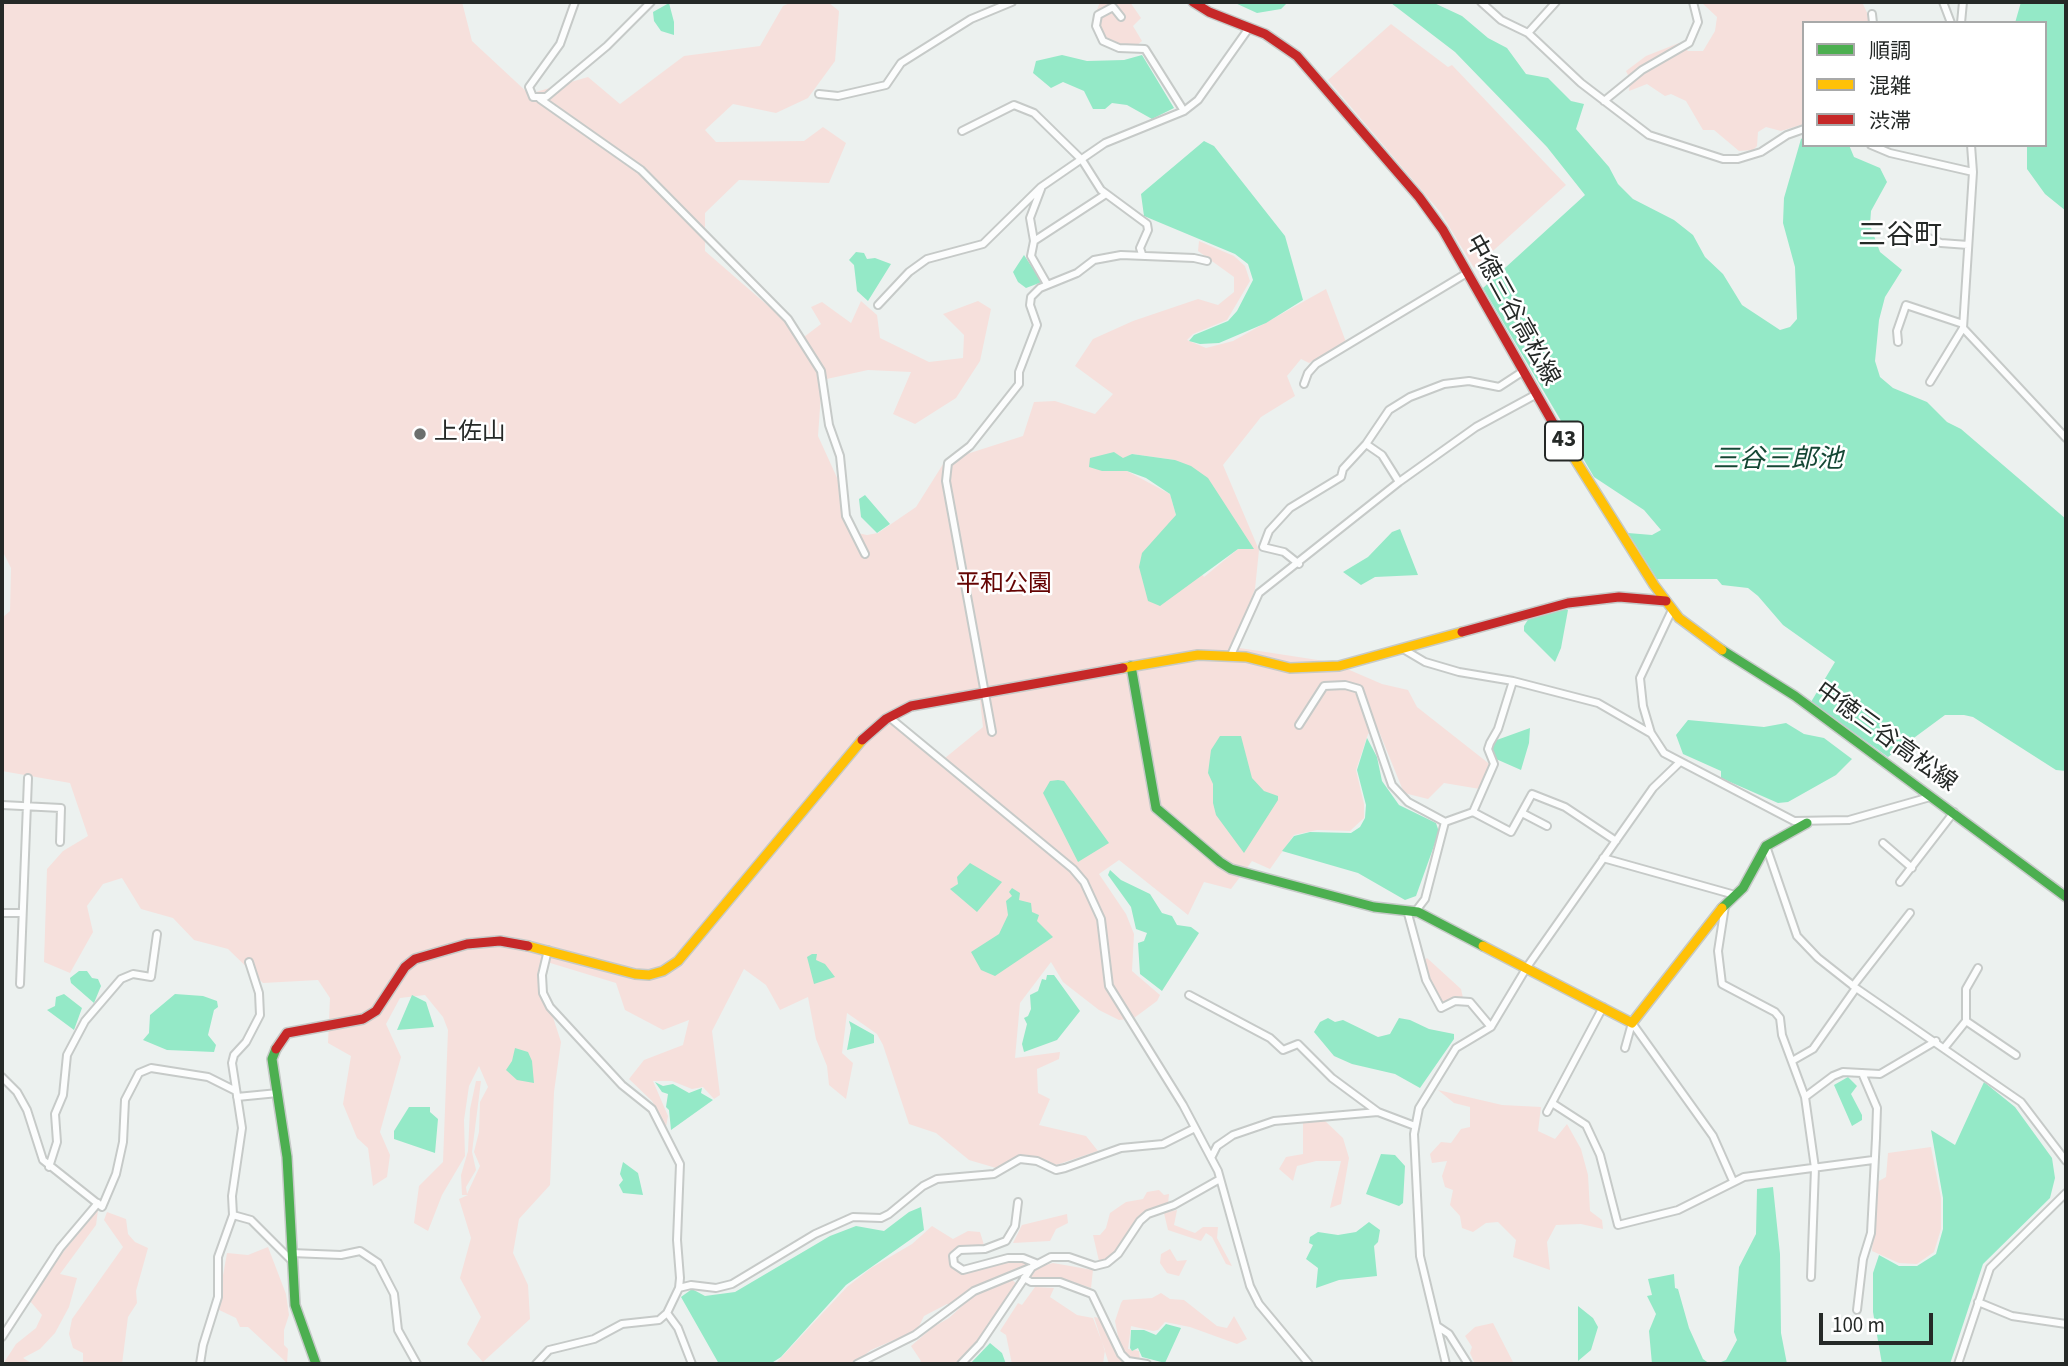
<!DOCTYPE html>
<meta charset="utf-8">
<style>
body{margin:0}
#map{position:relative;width:2068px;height:1366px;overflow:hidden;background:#ecf1ef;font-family:"Source Sans 3","Noto Sans JP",sans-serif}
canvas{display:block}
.frame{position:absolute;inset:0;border:4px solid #252927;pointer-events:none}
.legend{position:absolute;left:1802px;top:21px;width:245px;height:126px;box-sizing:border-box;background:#fff;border:2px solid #a8a9a9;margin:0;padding:9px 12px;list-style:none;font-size:21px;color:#252927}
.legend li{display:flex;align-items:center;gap:14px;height:35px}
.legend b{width:35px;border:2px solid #a8a9a9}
.scale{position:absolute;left:1819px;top:1313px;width:114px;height:32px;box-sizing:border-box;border:4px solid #252927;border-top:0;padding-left:9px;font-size:21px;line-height:24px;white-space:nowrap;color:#252927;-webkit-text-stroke:5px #fff;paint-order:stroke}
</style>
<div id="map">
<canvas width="2068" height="1366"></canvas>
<div class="frame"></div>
<ul class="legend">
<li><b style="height:9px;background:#4caf50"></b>順調</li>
<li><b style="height:9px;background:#ffc107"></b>混雑</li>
<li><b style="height:9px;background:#c62828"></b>渋滞</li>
</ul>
<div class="scale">100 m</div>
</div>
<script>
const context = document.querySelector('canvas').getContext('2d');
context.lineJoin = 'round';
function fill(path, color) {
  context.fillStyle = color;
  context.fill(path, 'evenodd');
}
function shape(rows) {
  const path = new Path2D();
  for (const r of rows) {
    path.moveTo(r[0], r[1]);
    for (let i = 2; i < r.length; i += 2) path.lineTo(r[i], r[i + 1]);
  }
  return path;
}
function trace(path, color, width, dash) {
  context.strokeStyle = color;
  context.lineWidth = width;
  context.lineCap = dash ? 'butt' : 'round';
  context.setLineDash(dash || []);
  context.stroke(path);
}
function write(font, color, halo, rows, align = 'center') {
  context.font = font + ' "Source Sans 3","Noto Sans JP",sans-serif';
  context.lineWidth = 5;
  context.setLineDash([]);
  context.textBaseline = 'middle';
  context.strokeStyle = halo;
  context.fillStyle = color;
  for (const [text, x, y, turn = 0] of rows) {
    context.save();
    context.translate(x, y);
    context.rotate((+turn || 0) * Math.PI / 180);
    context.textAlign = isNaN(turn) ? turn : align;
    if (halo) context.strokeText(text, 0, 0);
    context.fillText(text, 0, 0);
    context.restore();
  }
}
fill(shape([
 [2,2,462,2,472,41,529,94,588,77,620,104,684,56,760,46,783,6,792,2,828,2,839,11,835,61,808,98,776,113,733,104,705,130,716,142,804,141,823,127,846,143,829,183,739,180,705,213,705,251,804,337,821,324,811,307,822,302,851,323,861,301,877,315,880,338,929,362,963,358,964,335,943,314,978,301,991,309,980,361,956,398,915,424,893,414,911,372,868,370,822,380,818,436,844,493,852,532,867,535,878,533,916,507,945,461,1023,436,1034,402,1055,401,1095,414,1113,394,1075,366,1093,339,1133,321,1198,299,1218,305,1234,292,1234,277,1198,251,1199,241,1234,256,1245,266,1250,281,1227,320,1193,334,1187,340,1206,348,1233,341,1326,289,1346,342,1309,363,1301,359,1287,376,1295,396,1261,417,1223,465,1259,550,1255,589,1233,647,1331,662,1382,684,1408,690,1417,707,1492,766,1480,789,1444,783,1428,799,1404,793,1378,729,1368,734,1356,770,1364,804,1364,818,1350,831,1317,830,1294,835,1270,869,1252,861,1231,889,1204,882,1188,915,1119,860,1099,874,1126,914,1134,934,1132,971,1160,995,1157,1001,1134,1018,1119,1020,1099,1010,1063,982,1051,962,1020,1003,1015,1058,1060,1052,1059,1059,1037,1069,1038,1093,1050,1099,1039,1125,1086,1136,1098,1151,1056,1165,1039,1158,1019,1155,996,1168,969,1160,936,1133,909,1124,883,1045,877,1034,847,1013,842,1053,853,1063,846,1099,829,1085,827,1066,816,1039,808,997,780,1010,766,985,744,969,712,1031,720,1095,714,1099,703,1087,692,1089,672,1081,653,1081,668,1116,666,1127,652,1101,629,1079,644,1060,683,1045,689,1020,663,1030,625,1010,616,983,547,962,542,983,561,1042,554,1092,550,1185,519,1219,513,1253,528,1285,530,1319,483,1362,467,1344,481,1317,460,1278,471,1238,459,1199,468,1195,462,1195,461,1175,468,1151,470,1109,476,1081,481,1081,472,1152,476,1170,466,1187,467,1194,480,1166,474,1152,479,1132,480,1102,488,1087,479,1066,469,1086,464,1120,465,1156,442,1195,428,1231,414,1223,419,1186,443,1162,448,1030,443,1017,425,995,400,998,386,1024,401,1057,380,1132,390,1155,387,1177,373,1186,368,1148,357,1138,343,1104,351,1056,328,1043,330,998,318,980,263,983,228,949,194,940,173,918,141,909,122,878,103,884,87,906,93,932,70,973,44,962,47,869,63,851,88,836,70,783,2,771,2,618,10,611,11,568,2,550],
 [1114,452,1123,459,1132,454,1175,460,1252,548,1238,549,1204,577,1168,527,1176,515,1170,494,1127,471,1102,471],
 [980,700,983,727,945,758,897,720,912,710],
 [1100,2,1130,2,1141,18,1133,26,1142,41,1135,47,1107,44,1098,24,1097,10],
 [1701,2,1862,2,1870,19,1868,23,1804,23,1804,124,1781,131,1766,127,1758,132,1757,146,1753,150,1739,151,1714,130,1703,130,1686,101,1671,94,1665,96,1647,84,1629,91,1630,79,1626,71,1646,56,1679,43,1688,51,1703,51,1715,31,1717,17],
 [1391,24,1448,67,1452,65,1566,185,1474,268,1441,213,1328,80],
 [1427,958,1461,989,1463,998,1442,1005,1427,979,1423,961],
 [1438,1090,1502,1105,1541,1107,1538,1131,1555,1139,1567,1124,1581,1149,1588,1175,1590,1211,1602,1220,1603,1229,1581,1224,1556,1225,1547,1242,1550,1270,1513,1257,1516,1240,1498,1222,1486,1223,1473,1232,1462,1228,1460,1216,1450,1205,1453,1190,1445,1187,1442,1176,1447,1161,1432,1163,1430,1154,1441,1142,1451,1143,1461,1129,1470,1127,1470,1107,1454,1103],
 [1324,1120,1343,1138,1349,1158,1341,1204,1330,1208,1341,1161,1316,1161,1297,1166,1293,1181,1279,1169,1286,1157,1303,1154,1303,1122],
 [1931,1147,1941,1198,1941,1229,1934,1252,1917,1264,1899,1263,1872,1251,1877,1182,1886,1177,1888,1153],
 [1159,1190,1164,1195,1169,1194,1168,1204,1147,1212,1118,1252,1108,1260,1099,1261,1093,1235,1100,1235,1106,1228,1110,1213,1126,1202,1143,1199,1147,1192],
 [98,1210,96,1225,60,1274,77,1278,69,1307,55,1333,40,1349,23,1358,33,1364,3,1364,16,1344,36,1328,42,1315,30,1301,59,1257],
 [1177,1210,1174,1225,1195,1233,1203,1227,1218,1227,1217,1238,1232,1266,1226,1264,1212,1237,1206,1233,1201,1241,1168,1230,1164,1213],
 [107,1212,126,1219,128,1234,135,1242,148,1248,136,1291,137,1303,128,1317,122,1364,83,1364,83,1353,73,1348,69,1334,72,1319,123,1247,104,1220],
 [1067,1214,1068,1223,1056,1229,1050,1241,1013,1243,1022,1225],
 [932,1226,953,1239,968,1231,980,1232,984,1245,963,1246,952,1253,950,1262,962,1274,1007,1261,1031,1263,971,1289,954,1304,947,1304,924,1316,917,1330,871,1350,853,1364,775,1364,847,1287,871,1268,912,1244],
 [268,1247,286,1294,289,1315,284,1330,284,1345,288,1349,287,1363,248,1327,240,1327,236,1318,217,1309,227,1253,248,1255],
 [1170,1249,1177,1261,1187,1260,1179,1276,1167,1273,1160,1263,1161,1254],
 [1053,1263,1093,1270,1091,1288,1061,1278,1030,1278,1038,1267],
 [1011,1279,1017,1284,978,1341,962,1356,958,1364,919,1364,921,1361,911,1346,933,1327,949,1318,975,1294],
 [1035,1287,1054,1288,1050,1297,1077,1315,1093,1318,1105,1350,1103,1364,1012,1364,1006,1335,1000,1331,1018,1303,1022,1305],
 [1161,1293,1170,1299,1184,1300,1217,1326,1227,1328,1234,1316,1247,1339,1237,1344,1190,1327,1165,1322,1158,1330,1153,1331,1131,1326,1128,1349,1139,1351,1140,1360,1128,1357,1119,1341,1115,1321,1121,1303,1123,1300,1152,1298],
 [1094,1317,1100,1318,1124,1364,1109,1364],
 [1493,1323,1513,1362,1515,1364,1475,1364,1470,1353,1472,1347,1465,1336,1475,1327]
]), '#f6e0dc');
fill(shape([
 [1233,2,1288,2,1281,9,1257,13],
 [1384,2,1432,2,1462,16,1488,38,1507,48,1526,74,1548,78,1571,101,1584,104,1576,129,1609,167,1618,184,1633,199,1674,220,1693,235,1705,257,1723,274,1742,305,1780,330,1790,327,1797,319,1795,267,1783,223,1784,198,1801,139,1804,137,1804,145,1849,145,1854,157,1880,168,1887,182,1871,211,1870,225,1880,252,1902,270,1885,297,1879,320,1875,361,1880,377,1893,388,1927,402,1947,422,1961,429,2066,519,2066,771,2056,770,1973,717,1964,715,1945,715,1888,757,1811,702,1835,662,1783,625,1758,596,1748,588,1722,585,1717,579,1657,579,1628,533,1652,535,1661,530,1644,510,1594,477,1483,288,1585,195,1547,147,1455,52,1391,3],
 [2021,2,2066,2,2066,211,2045,194,2027,169,2027,145,2045,145,2045,23,2015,23],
 [669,3,674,22,674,35,661,31,654,21,653,12],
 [1062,55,1087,61,1124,60,1142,55,1174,108,1152,119,1127,105,1112,103,1105,109,1093,109,1084,91,1063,82,1051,88,1033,73,1036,61],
 [1204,141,1214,146,1285,236,1303,300,1266,323,1219,343,1200,344,1189,341,1194,335,1228,321,1237,311,1253,280,1248,264,1235,254,1144,216,1141,194],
 [856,252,864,253,867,259,875,258,891,264,868,301,857,291,854,265,849,260],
 [1024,255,1042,282,1026,288,1018,282,1013,272],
 [1114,452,1123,458,1132,454,1175,460,1191,466,1208,478,1254,549,1238,549,1160,606,1148,601,1139,567,1142,553,1176,515,1170,494,1146,478,1127,471,1102,471,1089,467,1090,458],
 [865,495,890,524,877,533,861,517,859,499],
 [1400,529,1418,575,1375,577,1361,585,1343,572,1368,557,1392,532],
 [1561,608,1568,610,1561,648,1555,662,1524,631,1524,626,1529,618],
 [1688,720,1764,727,1786,723,1804,734,1824,738,1852,759,1836,775,1788,802,1778,803,1721,778,1721,771,1683,754,1676,735],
 [1530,728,1529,743,1521,770,1496,759,1492,750,1494,741],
 [1220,736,1241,736,1252,778,1264,791,1278,796,1278,800,1244,853,1216,815,1213,803,1213,784,1208,773,1211,750],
 [1367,738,1377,757,1382,781,1399,805,1436,823,1439,832,1416,896,1405,900,1358,873,1282,851,1294,836,1310,832,1351,833,1360,827,1365,818,1366,805,1357,770],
 [1058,780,1064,781,1109,843,1078,862,1043,793,1050,781],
 [970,863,1002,882,977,912,950,889,958,884,957,877],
 [1110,870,1121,880,1150,894,1162,913,1172,916,1177,925,1191,927,1199,933,1162,991,1140,974,1138,943,1144,941,1147,933,1136,929,1131,907,1108,875],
 [1012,888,1020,893,1019,900,1031,903,1032,912,1039,915,1037,921,1053,937,995,976,981,970,971,952,999,934,1008,915,1006,901,1012,896,1009,892],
 [812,954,817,954,816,960,825,964,835,977,814,984,807,957],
 [79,971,87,971,92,978,98,979,101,986,94,1003,71,983,70,978],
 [1047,975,1054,975,1080,1011,1057,1040,1024,1052,1022,1044,1027,1024,1024,1018,1028,1016,1031,1009,1030,995,1038,991,1042,979,1046,980],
 [64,994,82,1008,74,1030,47,1010,55,1006,56,997],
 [175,994,203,996,217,1001,218,1007,214,1010,208,1035,216,1045,214,1052,167,1050,143,1040,149,1033,150,1015],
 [412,995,426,1002,434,1027,397,1030],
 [1328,1018,1335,1022,1343,1020,1378,1037,1390,1034,1399,1018,1410,1020,1429,1029,1454,1034,1454,1039,1420,1088,1395,1074,1352,1064,1334,1056,1314,1032,1320,1022],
 [849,1021,874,1035,874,1043,847,1050,851,1028],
 [515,1048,528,1052,532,1061,534,1083,517,1080,506,1070,512,1061],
 [1848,1077,1857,1086,1851,1094,1862,1115,1862,1120,1852,1126,1834,1085],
 [655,1082,663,1086,673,1084,689,1093,702,1088,701,1093,713,1100,671,1130,669,1110,666,1107,668,1094,662,1092],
 [1984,1082,2015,1107,2052,1158,2055,1178,2050,1198,1983,1264,1950,1364,1882,1364,1873,1312,1873,1273,1879,1255,1899,1266,1917,1266,1936,1254,1943,1229,1943,1198,1931,1130,1955,1145],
 [409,1107,430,1107,430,1112,438,1119,435,1153,394,1139,394,1131],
 [1381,1154,1395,1155,1405,1166,1403,1203,1399,1206,1366,1194],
 [623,1162,638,1173,643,1195,623,1193,619,1185,623,1180,620,1174],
 [1773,1187,1780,1254,1781,1333,1787,1364,1716,1364,1726,1360,1737,1340,1734,1332,1739,1267,1756,1234,1757,1189],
 [921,1207,924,1230,846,1285,781,1357,770,1364,719,1364,681,1297,692,1289,705,1296,735,1292,830,1236,856,1226,884,1231,909,1212],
 [1369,1222,1380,1230,1378,1242,1374,1246,1377,1276,1339,1280,1316,1288,1318,1268,1306,1259,1313,1245,1309,1243,1310,1237,1318,1232,1338,1235,1356,1232],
 [1674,1274,1675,1288,1678,1289,1689,1328,1703,1359,1710,1364,1652,1364,1649,1331,1656,1314,1647,1296,1652,1295,1648,1279],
 [1578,1306,1593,1318,1598,1327,1591,1350,1578,1361],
 [1166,1324,1181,1328,1165,1363,1142,1357,1138,1348,1132,1351,1130,1348,1131,1330,1144,1330,1156,1335],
 [990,1343,1002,1353,1006,1364,970,1364]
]), '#94e9c7');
const street = shape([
 [575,2,560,44,529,87,533,97,546,97,607,46,651,2],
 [1481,2,1501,20,1528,33,1581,83,1649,135,1723,159,1738,159,1761,152,1787,135,1804,129],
 [1943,2,1951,23],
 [1872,14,1873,23],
 [1121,17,1113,7,1098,15,1096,26,1103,41,1119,48,1145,49,1184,111],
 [1961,23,1963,2],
 [1528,33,1556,2],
 [819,94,838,96,886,85,901,63,971,19,1012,2],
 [540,99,641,170,788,319,821,371,829,425,840,456,846,516,865,554],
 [1604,101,1642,70,1689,43,1698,22,1693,2],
 [962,131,1014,105,1034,113,1082,160,1101,190,1147,224,1148,230,1140,248,1142,254],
 [1871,145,1890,153,1973,172,1971,145],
 [1973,172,1963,328,2066,438],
 [1929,238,1941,243,1968,245],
 [1034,241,1030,218,1041,189],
 [1047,284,1031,256,1034,241,1106,194],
 [878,305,909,272,927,259,983,244,1041,187,1105,143,1184,111,1198,100,1249,28],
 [1898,342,1897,331,1906,305,1963,324],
 [1930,382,1963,328],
 [1304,384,1308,373,1316,364,1467,273],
 [1399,482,1382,455,1366,444,1389,410,1410,397,1444,384,1469,381,1499,387,1522,372],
 [1299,564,1284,552,1263,547,1269,531,1290,508,1341,477,1343,469,1366,444],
 [1672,610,1640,678,1643,706,1651,733,1664,753,1794,821,1849,820,1930,797],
 [1403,649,1425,662,1459,672,1513,681,1598,703,1650,733],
 [1231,655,1259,593,1399,482,1476,427,1535,395],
 [889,717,1073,869,1084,882,1101,919,1109,986,1183,1105,1218,1171,1250,1286,1259,1304,1309,1364],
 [1299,725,1324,686,1345,685,1359,689,1392,785,1408,802,1445,822,1425,899,1415,912],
 [992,732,946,481,948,463,970,446,1019,384,1019,372,1037,325,1030,305,1031,297,1040,288,1077,273,1094,260,1121,255,1194,258,1207,261],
 [2,805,61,808,60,842],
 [1473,812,1494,764,1488,749,1490,743,1498,729,1513,681],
 [1522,813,1547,826],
 [1445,822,1473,812,1511,832,1532,794,1565,807,1616,841],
 [1883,843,1912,868],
 [1766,846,1797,936,1818,958,1856,988,2021,1102,2066,1161],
 [1603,858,1735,895],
 [1900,882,1954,812],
 [1725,906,1718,951,1722,984,1775,1012,1780,1018,1782,1035,1805,1097,1815,1168,1811,1277],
 [1407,910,1426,980,1441,1008,1455,1001,1470,1002,1491,1027],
 [2,913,22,913],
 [20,984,28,778],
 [1853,986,1910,913],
 [1189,995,1270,1038,1283,1050,1298,1044,1332,1078,1378,1112],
 [1966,1021,2016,1055],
 [1945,1047,1966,1021,1966,989,1978,968],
 [1625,1048,1632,1023,1713,1136,1733,1181],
 [1792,1061,1813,1049,1856,988],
 [2,1077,17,1092,27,1110,43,1160,102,1207,116,1174,123,1142,125,1100,139,1073,151,1068,208,1077,236,1091],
 [237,1097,278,1093],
 [1805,1097,1833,1076,1843,1072,1880,1074,1936,1041],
 [1552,1103,1586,1125,1600,1155,1618,1225,1678,1210,1744,1177,1873,1160],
 [1547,1112,1603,1007],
 [1211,1158,1217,1146,1233,1135,1274,1121,1378,1112,1415,1126],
 [49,1167,57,1142,55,1114,63,1095,67,1055,85,1021,121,979,133,974,151,977,157,934],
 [1018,1202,1015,1226,1006,1241,985,1249,960,1250,953,1256,954,1264,963,1270,1008,1258,1023,1258,1038,1264],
 [233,1215,251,1220,292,1261],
 [291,1253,341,1255,360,1251,378,1263,394,1294,398,1330,417,1364],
 [1024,1278,1031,1282,1060,1282,1092,1294,1121,1354,1128,1361,1147,1364],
 [679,1288,691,1285,716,1288,732,1284,815,1234,853,1217,881,1218,889,1214,923,1186,937,1179,994,1174,1020,1159,1037,1161,1056,1170,1065,1168,1121,1148,1163,1144,1195,1128],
 [1978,1302,2012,1316,2066,1324],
 [1857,1310,1863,1259,1871,1233,1876,1138,1877,1108,1862,1073],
 [667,1313,678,1328,692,1364],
 [1437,1326,1449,1334,1468,1364],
 [2,1337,60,1248,98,1203],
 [200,1364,203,1345,218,1297,218,1257,233,1215,232,1196,242,1128,232,1063,234,1055,246,1042,260,1015,259,993,249,962],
 [536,1364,549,1350,594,1339,622,1324,659,1320,667,1313,679,1288,680,1278,677,1240,680,1164,652,1109,622,1085,550,1007,543,993,542,975,548,950],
 [857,1364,915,1335,974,1291,1030,1268],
 [961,1364,980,1344,1032,1267,1051,1257,1069,1257,1095,1266,1107,1263,1118,1254,1140,1221,1148,1214,1174,1205,1220,1179],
 [1446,1364,1420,1256,1414,1134,1419,1108,1456,1048,1491,1027,1527,967,1653,788,1679,763],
 [1958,1364,1990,1268,2066,1193]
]);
const fast = shape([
 [1722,650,1795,696,2066,897],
 [1131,666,1156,808,1220,862,1231,869,1374,907,1418,912,1483,946],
 [1722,908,1743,888,1766,846,1807,823],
 [276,1049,272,1059,287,1157,295,1305,316,1364]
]);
const slow = shape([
 [1561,437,1654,585,1679,618,1722,650],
 [1123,668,1198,655,1246,657,1290,668,1339,666,1462,632],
 [528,946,635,974,649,975,663,971,678,961,862,740],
 [1483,946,1632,1023,1722,908]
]);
const jam = shape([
 [1193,2,1209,12,1265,34,1297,56,1419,197,1443,230,1561,437],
 [1462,632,1568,603,1619,597,1666,601],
 [862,740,886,719,911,706,1123,668],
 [276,1049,287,1033,363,1019,376,1011,405,967,415,959,467,944,500,941,528,946]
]);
trace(street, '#c6cac8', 10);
trace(fast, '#c6cac8', 12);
trace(slow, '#c6cac8', 12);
trace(jam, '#c6cac8', 12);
trace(street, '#fcfdfd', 6);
trace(fast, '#4caf50', 9);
trace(slow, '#ffc107', 9);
trace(jam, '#c62828', 9);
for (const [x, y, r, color] of [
 [420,434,7,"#6b6f6d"]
]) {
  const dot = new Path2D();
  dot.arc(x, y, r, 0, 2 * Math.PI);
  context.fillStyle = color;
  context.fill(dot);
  trace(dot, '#fff', 2.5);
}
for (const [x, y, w] of [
 [1564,441,38]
]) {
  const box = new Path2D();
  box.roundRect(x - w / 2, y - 19.5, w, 39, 5);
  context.fillStyle = '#fff';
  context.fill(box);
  trace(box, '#252927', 2);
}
write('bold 23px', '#252927', null, [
 ["43",1564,441]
]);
write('24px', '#252927', '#fff', [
 ["中徳三谷高松線",1511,311,61],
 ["中徳三谷高松線",1885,738,36]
]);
write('24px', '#252927', '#fff', [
 ["上佐山",434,434]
], 'left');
write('24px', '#640302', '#fff', [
 ["平和公園",1004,586]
]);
write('italic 26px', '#154835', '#fff', [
 ["三谷三郎池",1778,461]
]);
write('28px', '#252927', '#fff', [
 ["三谷町",1900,238]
]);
</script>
